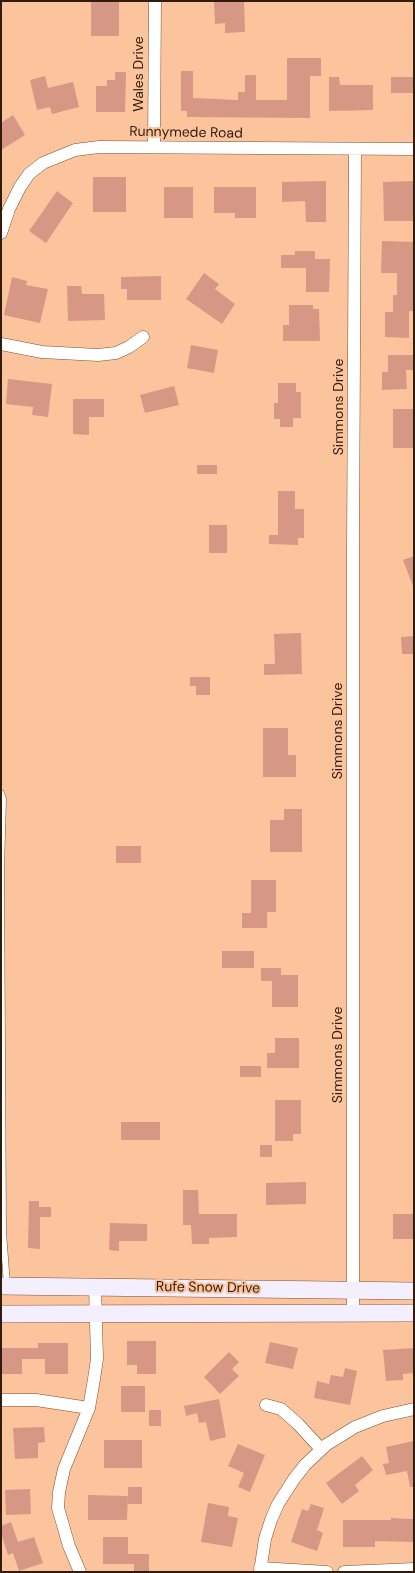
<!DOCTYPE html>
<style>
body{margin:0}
#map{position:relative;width:415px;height:1573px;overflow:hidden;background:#fcc49d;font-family:"DM Sans",sans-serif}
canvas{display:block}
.frame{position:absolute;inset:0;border:2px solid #301b0c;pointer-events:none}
</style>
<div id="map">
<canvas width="415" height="1573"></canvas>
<div class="frame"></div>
</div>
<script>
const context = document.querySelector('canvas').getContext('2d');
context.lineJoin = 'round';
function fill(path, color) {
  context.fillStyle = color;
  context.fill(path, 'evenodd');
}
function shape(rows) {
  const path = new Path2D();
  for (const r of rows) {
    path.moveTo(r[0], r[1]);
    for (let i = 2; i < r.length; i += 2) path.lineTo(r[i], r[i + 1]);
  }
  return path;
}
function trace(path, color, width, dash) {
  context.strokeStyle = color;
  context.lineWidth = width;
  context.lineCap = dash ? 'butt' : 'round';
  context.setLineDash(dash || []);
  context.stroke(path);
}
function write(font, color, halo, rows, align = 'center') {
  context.font = font + ' "DM Sans",sans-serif';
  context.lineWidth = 4;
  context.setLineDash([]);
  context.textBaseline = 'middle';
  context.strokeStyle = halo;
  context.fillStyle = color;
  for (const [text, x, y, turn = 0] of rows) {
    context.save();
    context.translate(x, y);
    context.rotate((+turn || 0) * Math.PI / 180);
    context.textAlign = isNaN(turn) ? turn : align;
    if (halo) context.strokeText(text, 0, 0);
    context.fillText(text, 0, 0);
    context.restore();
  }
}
fill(shape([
 [91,1,119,1,119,36,91,36],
 [214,1,244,1,245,32,225,33,225,23,215,24],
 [287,58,321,58,321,76,310,76,310,118,187,117,187,111,181,111,181,71,193,71,193,98,238,100,238,92,245,92,245,75,256,75,256,100,287,100],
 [115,72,126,72,125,112,96,112,96,86,107,86,107,80,115,80],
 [45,76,48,88,73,82,79,107,52,114,50,107,37,110,30,80],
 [329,77,339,77,340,85,373,85,373,110,329,111],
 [391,77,414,77,414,93,391,93],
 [13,115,25,135,1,150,1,123],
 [93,177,126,177,126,212,93,212],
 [326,181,326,222,306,222,305,201,282,202,282,182],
 [414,181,414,221,384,221,383,182],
 [164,187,193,187,193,218,164,218],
 [214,187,256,187,256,218,235,218,235,213,214,213],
 [57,191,73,203,46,243,29,231],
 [382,241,414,242,414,311,409,311,409,338,385,337,385,312,393,312,393,295,397,295,397,273,381,273],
 [295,251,315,251,315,259,330,259,329,292,306,292,306,268,281,268,281,255,295,255],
 [204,273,219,284,215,289,235,304,222,324,186,299],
 [161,276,161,300,127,300,127,289,121,289,121,277],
 [12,277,27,281,26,285,48,289,40,323,4,315],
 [67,286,81,286,82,294,104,294,105,320,68,321],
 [289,305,313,305,313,309,319,309,320,341,283,341,283,325,289,325],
 [191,345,218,350,214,373,187,368],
 [388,355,414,355,414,370,406,370,407,389,382,390,382,372,388,372],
 [8,379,52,384,48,417,32,415,33,407,6,404],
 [278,383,296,383,296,392,301,392,301,418,293,418,293,427,280,427,280,419,274,419,274,403,278,403],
 [174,386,179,405,145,413,140,395],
 [73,399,104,399,104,417,89,417,89,435,73,434],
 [393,409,414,409,414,448,393,448],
 [197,465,217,465,217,474,197,474],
 [278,491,295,491,295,509,304,509,304,538,298,538,298,545,269,544,269,535,278,535],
 [209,525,227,525,227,553,209,553],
 [414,556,414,586,413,586,403,560],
 [301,633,302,674,264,675,264,664,275,664,274,634],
 [414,636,414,654,402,654,401,637],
 [190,677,210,677,210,695,196,695,196,686,190,686],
 [263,728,288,728,288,755,296,755,296,777,263,777],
 [284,809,302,809,302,852,270,852,270,820,284,820],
 [116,846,141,846,141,863,116,863],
 [251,880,276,880,276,912,267,912,267,928,242,928,242,913,251,913],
 [222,951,254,951,254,968,222,968],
 [261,968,281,968,281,975,298,975,298,1007,272,1007,272,981,261,981],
 [275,1038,299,1038,299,1068,267,1068,267,1053,275,1053],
 [240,1066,261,1066,261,1077,240,1077],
 [275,1100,301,1100,301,1134,293,1134,293,1141,275,1141],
 [121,1122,160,1122,160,1140,121,1140],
 [260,1145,272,1145,272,1157,260,1157],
 [306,1182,306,1204,266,1205,266,1183],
 [183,1190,198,1190,199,1214,237,1214,237,1237,209,1238,209,1244,192,1244,191,1225,183,1225],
 [29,1201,39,1201,39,1207,51,1207,51,1217,40,1217,40,1249,28,1248],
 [393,1214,414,1214,414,1239,393,1239],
 [110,1223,147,1224,147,1241,119,1241,119,1251,109,1250],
 [127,1341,156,1341,156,1374,137,1374,137,1365,127,1365],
 [270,1342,298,1348,293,1369,265,1363],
 [38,1343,68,1343,68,1374,45,1374,45,1359,22,1359,22,1374,1,1374,1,1348,38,1348],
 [414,1348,414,1373,403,1374,403,1380,386,1381,383,1350],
 [229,1352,239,1362,232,1369,239,1376,220,1394,204,1377],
 [345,1368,357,1371,350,1405,314,1398,317,1381,329,1384,331,1375,343,1377],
 [121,1386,145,1386,145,1412,121,1412],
 [219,1399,226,1437,210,1441,206,1422,199,1423,197,1413,186,1416,184,1406],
 [149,1410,161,1410,161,1426,149,1426],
 [44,1427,45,1442,38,1443,38,1458,15,1459,13,1428],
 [104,1440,142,1440,142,1468,104,1468],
 [414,1441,414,1487,410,1487,407,1471,386,1475,383,1464,389,1463,386,1447],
 [238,1444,265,1455,250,1492,238,1487,244,1473,228,1466],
 [362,1456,373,1470,355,1485,359,1491,342,1504,326,1483],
 [128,1487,142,1487,142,1504,128,1504],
 [30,1489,31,1514,6,1515,5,1490],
 [88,1495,128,1496,127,1520,88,1520],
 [208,1503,229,1507,228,1516,238,1518,232,1547,201,1542],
 [311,1504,324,1508,317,1530,323,1533,317,1551,291,1542,302,1509,308,1511],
 [391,1518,414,1519,414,1542,375,1541,375,1547,343,1547,343,1520,391,1520],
 [11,1522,18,1542,34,1537,43,1563,19,1571,13,1553,8,1555,1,1533,1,1526],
 [103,1537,128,1537,128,1554,149,1554,149,1572,134,1572,134,1564,103,1564]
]), '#d79785');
const service = shape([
 [1,793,3,799,1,869,3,1232,7,1285]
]);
const minor = shape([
 [154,147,155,1],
 [1,233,9,209,20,187,29,174,43,163,75,150,99,147,414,149],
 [1,344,42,352,98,355,116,353,129,347,143,337],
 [353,1312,353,552,355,149],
 [1,1400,36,1400,89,1408],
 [266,1405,281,1409,298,1424,321,1449],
 [260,1568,327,1572],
 [80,1572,69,1546,58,1508,59,1492,64,1469,89,1408,94,1379,97,1359,95,1287],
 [260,1572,265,1539,271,1520,278,1504,294,1479,305,1465,326,1445,355,1427,383,1416,414,1409],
 [344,1572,414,1569]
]);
const secondary = shape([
 [1,1286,414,1291],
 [1,1314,414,1313]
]);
trace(service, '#7e4e2a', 7);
trace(minor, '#7e4e2a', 13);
trace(secondary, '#7e4e2a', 18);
trace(service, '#fff', 6);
trace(minor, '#fff', 12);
trace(secondary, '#f3efff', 17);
write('14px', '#301b0c', '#fcc49d', [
 ["Wales Drive",139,74,-90],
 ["Runnymede Road",186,133,1],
 ["Simmons Drive",339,407,-90],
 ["Simmons Drive",338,731,-90],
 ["Simmons Drive",338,1055,-90],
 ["Rufe Snow Drive",208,1288,1]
]);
</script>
